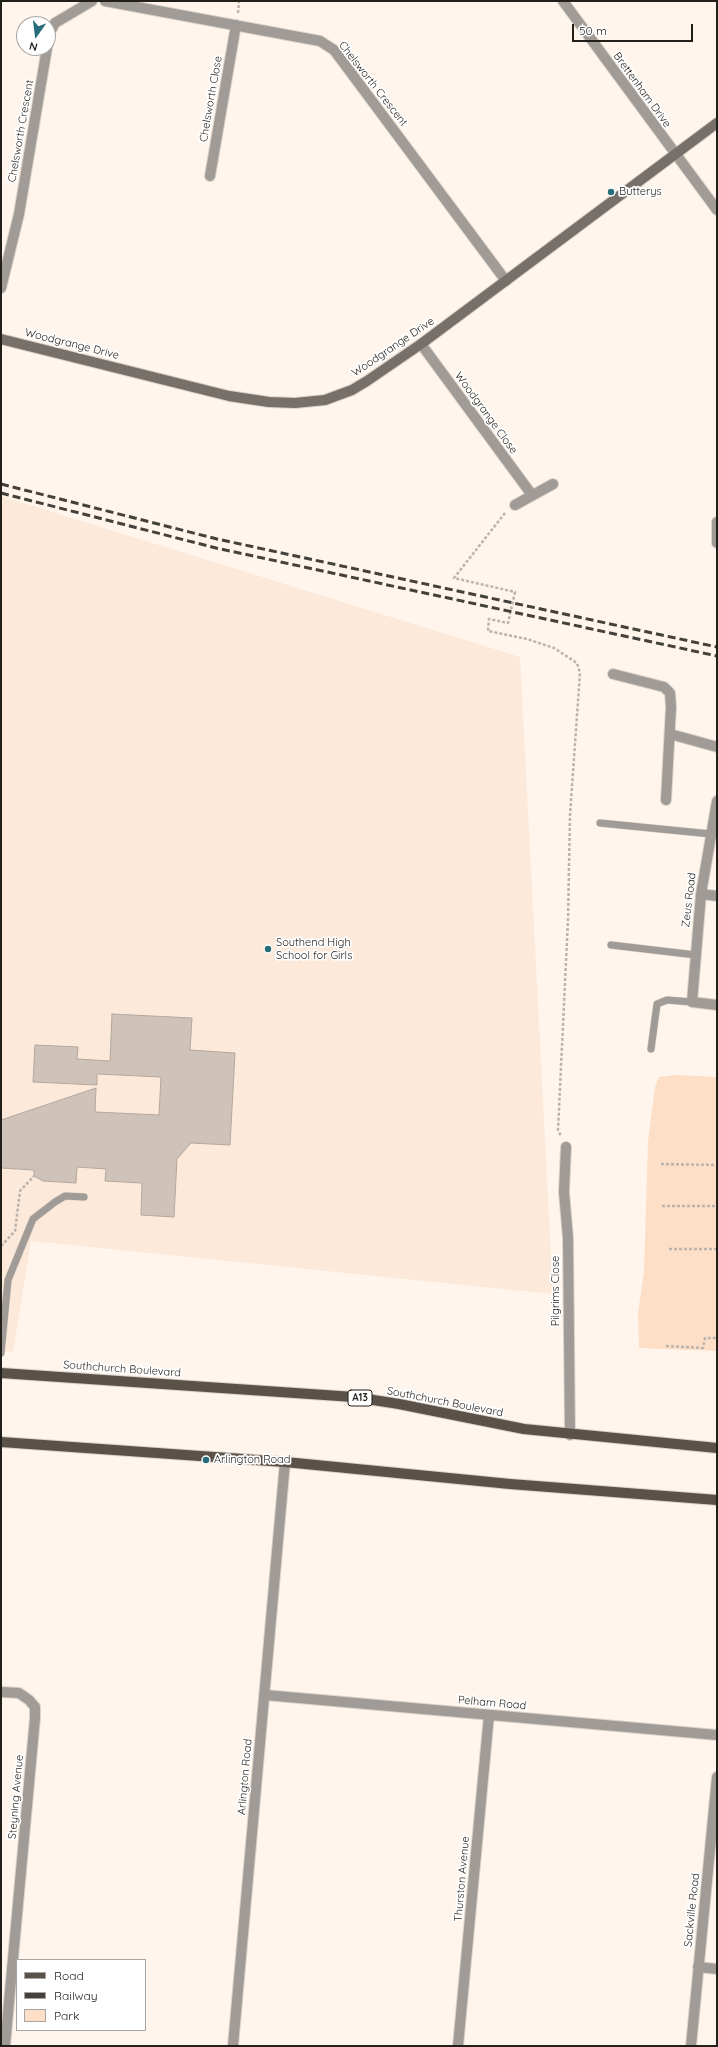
<!DOCTYPE html>
<style>
body{margin:0}
#map{position:relative;width:718px;height:2047px;overflow:hidden;background:#fff5ec;font-family:Quicksand,sans-serif}
canvas{display:block}
.frame{position:absolute;inset:0;border:2px solid #221e1a;pointer-events:none}
.legend{position:absolute;left:16px;top:1959px;width:130px;height:72px;box-sizing:border-box;background:#fff;border:1px solid #a7a5a3;margin:0;padding:5px 7px;list-style:none;font-size:12px;color:#221e1a}
.legend li{display:flex;align-items:center;gap:8px;height:20px}
.legend b{width:20px;border:1px solid #a7a5a3}
.north{position:absolute;left:16px;top:16px;width:40px;height:40px;box-sizing:border-box;background:#fff;border:1px solid #a7a5a3;border-radius:50%;rotate:194deg;font-size:11px;font-weight:700;line-height:16px;text-align:center;color:#221e1a}
.north::after{content:'';display:block;margin:auto;width:14px;height:18px;background:#266d7a;clip-path:polygon(50% 0,100% 100%,50% 72%,0 100%)}
.scale{position:absolute;left:572px;top:24px;width:121px;height:18px;box-sizing:border-box;border:2px solid #221e1a;border-top:0;padding-left:5px;font-size:12px;line-height:14px;white-space:nowrap;color:#221e1a;-webkit-text-stroke:3px #fff;paint-order:stroke}
</style>
<div id="map">
<canvas width="718" height="2047"></canvas>
<div class="frame"></div>
<ul class="legend">
<li><b style="height:5px;background:#5a5149"></b>Road</li>
<li><b style="height:5px;background:#44403b"></b>Railway</li>
<li><b style="height:11px;background:#fddfc7"></b>Park</li>
</ul>
<div class="north">N</div>
<div class="scale">50 m</div>
</div>
<script>
const context = document.querySelector('canvas').getContext('2d');
context.lineJoin = 'round';
function fill(path, color) {
  context.fillStyle = color;
  context.fill(path, 'evenodd');
}
function shape(rows) {
  const path = new Path2D();
  for (const r of rows) {
    path.moveTo(r[0], r[1]);
    for (let i = 2; i < r.length; i += 2) path.lineTo(r[i], r[i + 1]);
  }
  return path;
}
function trace(path, color, width, dash) {
  context.strokeStyle = color;
  context.lineWidth = width;
  context.lineCap = dash ? 'butt' : 'round';
  context.setLineDash(dash || []);
  context.stroke(path);
}
function write(font, color, halo, rows, align = 'center') {
  context.font = font + ' Quicksand,sans-serif';
  context.lineWidth = 3.5;
  context.setLineDash([]);
  context.textBaseline = 'middle';
  context.strokeStyle = halo;
  context.fillStyle = color;
  for (const [text, x, y, turn = 0] of rows) {
    context.save();
    context.translate(x, y);
    context.rotate((+turn || 0) * Math.PI / 180);
    context.textAlign = isNaN(turn) ? turn : align;
    if (halo) context.strokeText(text, 0, 0);
    context.fillText(text, 0, 0);
    context.restore();
  }
}
fill(shape([
 [1,496,520,657,553,1294,31,1241,13,1352,1,1351]
]), '#fce9d9');
fill(shape([
 [677,1075,717,1077,717,1351,639,1348,638,1313,644,1272,648,1141,655,1087,659,1077]
]), '#fddfc7');
const building = shape([
 [112,1014,192,1018,190,1050,235,1053,230,1145,191,1143,177,1159,174,1217,141,1215,142,1183,105,1181,106,1169,77,1167,76,1183,43,1181,34,1176,34,1170,1,1168,1,1120,96,1088,95,1112,159,1115,161,1077,97,1074,97,1085,33,1082,35,1045,78,1047,77,1059,110,1061,112,1014]
]);
fill(building, '#cfc2b8');
trace(building, '#b4a89e', 1);
const lane = shape([
 [600,823,711,834],
 [611,945,696,955],
 [651,1049,657,1004,667,1000,692,1002],
 [1,1353,8,1280,33,1219,55,1202,65,1196,84,1197]
]);
const street = shape([
 [105,1,320,41,334,50,506,281],
 [563,1,717,210],
 [48,44,50,32,55,23,92,1],
 [210,176,236,25],
 [1,288,19,214,47,48],
 [421,344,532,495],
 [515,505,553,484],
 [717,522,717,543],
 [613,674,664,687,670,693,671,707,666,800],
 [670,734,717,747],
 [717,801,701,894,692,1002,717,1005],
 [701,894,717,896],
 [566,1147,564,1192,568,1238,570,1435],
 [1,1692,19,1693,29,1700,35,1707,35,1718,5,2046],
 [265,1695,717,1735],
 [698,1967,717,1969],
 [233,2046,285,1462],
 [458,2046,489,1715],
 [691,2046,717,1777]
]);
const secondary = shape([
 [1,339,229,396,269,402,295,403,325,400,352,390,367,381,421,344,717,123]
]);
const primary = shape([
 [1,1373,354,1397,399,1404,524,1429,717,1448],
 [1,1442,285,1462,510,1484,717,1500]
]);
trace(lane, '#dcd3ca', 8);
trace(street, '#dcd3ca', 12);
trace(secondary, '#dcd3ca', 12);
trace(primary, '#dcd3ca', 12);
trace(shape([
 [238,13,239,1],
 [505,513,454,578,515,592,508,623,489,619,488,631,527,639,554,648,577,663,580,673,570,815,568,920,558,1130,561,1136],
 [661,1164,717,1165],
 [662,1206,717,1206],
 [1,1246,15,1231,20,1191,34,1176],
 [669,1249,717,1249],
 [666,1346,703,1348,705,1338,717,1338]
]), '#bcb4ac', 2.5, [3, 2]);
trace(lane, '#a09b96', 7);
trace(street, '#a09b96', 10);
trace(secondary, '#776f69', 10);
trace(primary, '#5a5149', 10);
trace(shape([
 [1,484,217,539,717,647],
 [1,493,216,548,717,656]
]), '#44403b', 3, [8, 4]);
for (const [x, y, r, color] of [
 [611,192,4,"#266d7a"],
 [268,949,4,"#266d7a"],
 [206,1460,4,"#266d7a"]
]) {
  const dot = new Path2D();
  dot.arc(x, y, r, 0, 2 * Math.PI);
  context.fillStyle = color;
  context.fill(dot);
  trace(dot, '#fff', 1.5);
}
for (const [x, y, w] of [
 [360,1398,24]
]) {
  const box = new Path2D();
  box.roundRect(x - w / 2, y - 8, w, 16, 3);
  context.fillStyle = '#fff';
  context.fill(box);
  trace(box, '#221e1a', 1);
}
write('bold 10px', '#221e1a', null, [
 ["A13",360,1398]
]);
write('11px', '#221e1a', '#fff', [
 ["Chelsworth Crescent",373,84,52],
 ["Brettenham Drive",642,90,54],
 ["Chelsworth Close",211,99,-80],
 ["Chelsworth Crescent",21,131,-80],
 ["Woodgrange Drive",72,344,14],
 ["Woodgrange Drive",393,347,-34],
 ["Woodgrange Close",486,413,54],
 ["Zeus Road",689,900,-83],
 ["Pilgrims Close",556,1291,-90],
 ["Southchurch Boulevard",122,1369,4],
 ["Southchurch Boulevard",445,1402,11],
 ["Pelham Road",492,1703,5],
 ["Arlington Road",245,1777,-85],
 ["Steyning Avenue",16,1797,-85],
 ["Thurston Avenue",462,1879,-85],
 ["Sackville Road",692,1910,-84]
]);
write('11px', '#221e1a', '#fff', [
 ["Butterys",619,192],
 ["Southend High",276,943],
 ["School for Girls",276,956],
 ["Arlington Road",214,1460]
], 'left');
</script>
